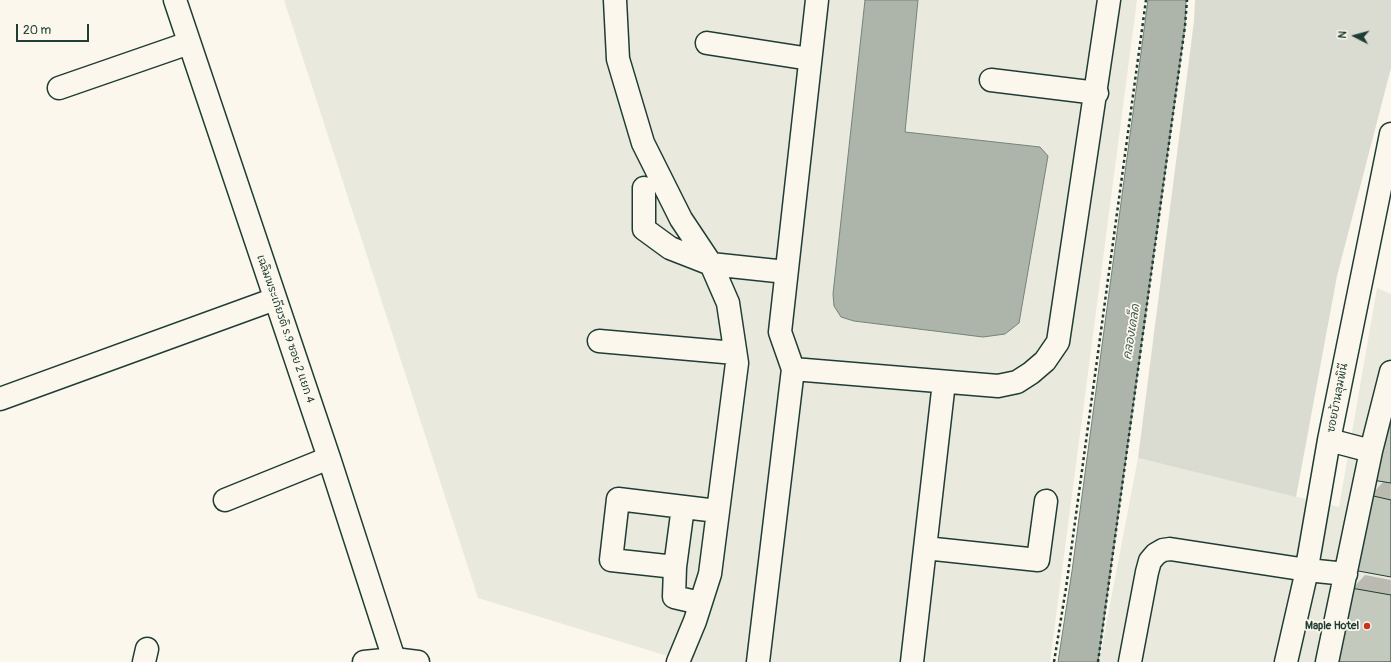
<!DOCTYPE html>
<meta charset="utf-8">
<style>
body{margin:0}
#map{position:relative;width:1391px;height:662px;overflow:hidden;background:#fbf7ec;font-family:Pangolin,sans-serif}
canvas{display:block}
.north{position:absolute;left:1335px;top:16px;width:40px;height:40px;-webkit-text-stroke:3px #fbf7ec;paint-order:stroke;rotate:276deg;font-size:11px;font-weight:700;line-height:16px;text-align:center;color:#1f3d34}
.north::after{content:'';display:block;margin:auto;width:14px;height:18px;background:#1f3d34;clip-path:polygon(50% 0,100% 100%,50% 72%,0 100%)}
.scale{position:absolute;left:16px;top:24px;width:73px;height:18px;box-sizing:border-box;border:2px solid #1f3d34;border-top:0;padding-left:5px;font-size:12px;line-height:14px;white-space:nowrap;color:#1f3d34;-webkit-text-stroke:3px #fbf7ec;paint-order:stroke}
</style>
<div id="map">
<canvas width="1391" height="662"></canvas>
<div class="north">N</div>
<div class="scale">20 m</div>
</div>
<script>
const context = document.querySelector('canvas').getContext('2d');
context.lineJoin = 'round';
function fill(path, color) {
  context.fillStyle = color;
  context.fill(path, 'evenodd');
}
function shape(rows) {
  const path = new Path2D();
  for (const r of rows) {
    path.moveTo(r[0], r[1]);
    for (let i = 2; i < r.length; i += 2) path.lineTo(r[i], r[i + 1]);
  }
  return path;
}
function trace(path, color, width, dash) {
  context.strokeStyle = color;
  context.lineWidth = width;
  context.lineCap = dash ? 'butt' : 'round';
  context.setLineDash(dash || []);
  context.stroke(path);
}
function write(font, color, halo, rows, align = 'center') {
  context.font = font + ' Pangolin,"Playpen Sans Thai",sans-serif';
  context.lineWidth = 3.5;
  context.setLineDash([]);
  context.textBaseline = 'middle';
  context.strokeStyle = halo;
  context.fillStyle = color;
  for (const [text, x, y, turn = 0] of rows) {
    context.save();
    context.translate(x, y);
    context.rotate((+turn || 0) * Math.PI / 180);
    context.textAlign = isNaN(turn) ? turn : align;
    if (halo) context.strokeText(text, 0, 0);
    context.fillText(text, 0, 0);
    context.restore();
  }
}
fill(shape([
 [284,0,1137,0,1050,662,687,662,478,598],
 [1377,288,1391,294,1391,662,1099,662,1138,458,1339,507]
]), '#eae9de');
fill(shape([
 [1195,0,1391,0,1391,68,1337,276,1296,497,1138,458,1194,21]
]), '#dbdcd1');
const water = shape([
 [865,0,918,0,905,132,1040,147,1048,156,1019,323,1005,334,983,337,854,321,841,317,834,306,833,294,865,0],
 [1148,0,1186,0,1185,26,1098,662,1058,662,1072,571,1148,0]
]);
fill(water, '#adb4aa');
trace(water, '#74847b', 1);
fill(shape([
 [1391,392,1391,576,1370,496,1384,481],
 [1365,575,1391,580,1391,662,1352,589]
]), '#0003');
const building = shape([
 [1391,387,1391,483,1372,480,1391,387],
 [1369,495,1391,500,1391,577,1353,570,1369,495],
 [1351,588,1391,595,1391,662,1334,662,1351,588]
]);
fill(building, '#c4c9be');
trace(building, '#1f3d34', 1);
const minor = shape([
 [175,0,329,458,394,659],
 [615,0,618,59,643,143,681,219,711,264,728,303,737,363,710,574,695,621,678,662],
 [707,43,810,59],
 [991,80,1097,93],
 [59,88,189,43],
 [644,188,644,229,670,248,711,264,786,272],
 [599,341,735,353],
 [793,369,780,332,817,0],
 [0,399,275,299],
 [1329,440,1371,451],
 [225,500,329,458],
 [925,548,1038,560,1046,501],
 [675,567,683,507],
 [700,603,674,597,675,567,611,560,618,499,717,511],
 [144,662,147,649],
 [758,662,793,369,998,386,1017,382,1031,373,1045,361,1058,342,1109,0],
 [912,662,944,382],
 [1130,662,1147,572,1150,561,1156,554,1163,550,1170,549,1307,570,1346,574],
 [1286,662,1305,579,1329,440,1391,134],
 [1327,662,1371,451,1391,372]
]);
const major = shape([
 [364,662,394,659,418,662]
]);
trace(minor, '#1f3d34', 25);
trace(major, '#1f3d34', 25);
trace(shape([
 [1054,662,1066,588,1146,0],
 [1098,662,1185,26,1187,0]
]), '#1f3d34', 2.5, [3, 3]);
trace(minor, '#fbf7ec', 22);
trace(major, '#fbf7ec', 22);
for (const [x, y, r, color] of [
 [1367,626,4,"#c8321e"]
]) {
  const dot = new Path2D();
  dot.arc(x, y, r, 0, 2 * Math.PI);
  context.fillStyle = color;
  context.fill(dot);
  trace(dot, '#fbf7ec', 1.5);
}
write('11px', '#1f3d34', '#fbf7ec', [
 ["เฉลิมพระเกียรติ ร.9 ซอย 2 แยก 4",285,329,71],
 ["ซอยบ้านลุมพินี",1338,398,-79]
]);
write('bold 11px', '#1f3d34', '#fbf7ec', [
 ["Maple Hotel",1359,626]
], 'right');
write('italic 12px', '#425b52', '#fbf7ec', [
 ["คลองเคล็ด",1132,332,-81]
]);
</script>
